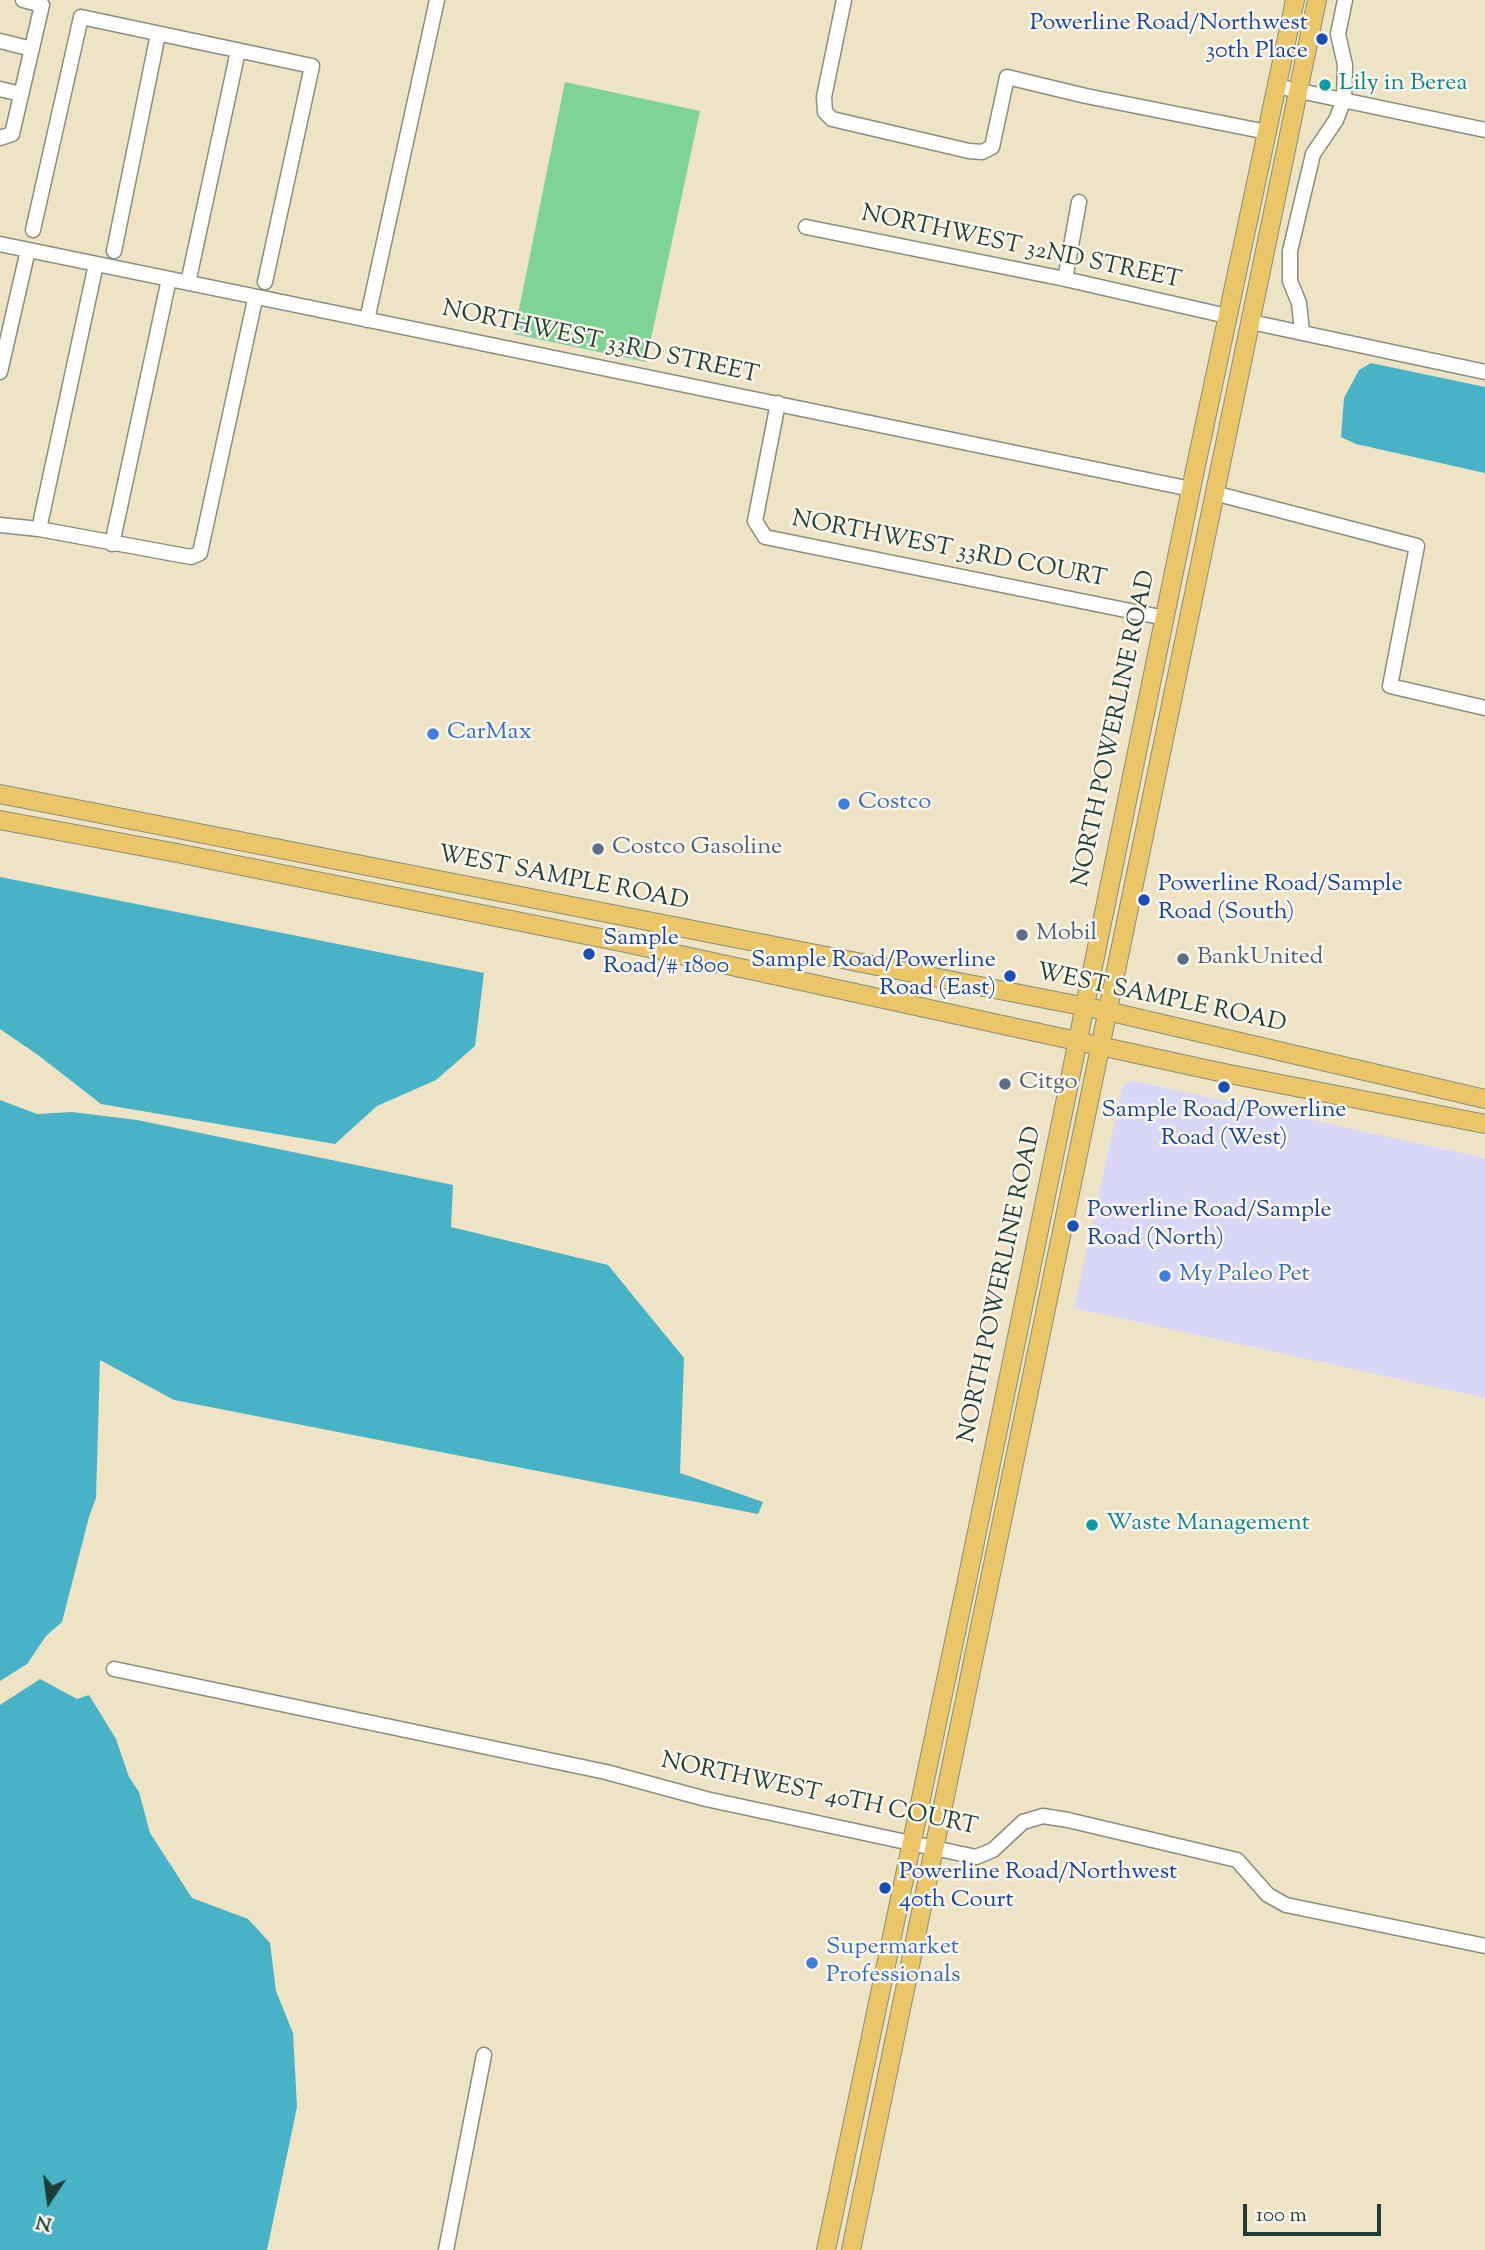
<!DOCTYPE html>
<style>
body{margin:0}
#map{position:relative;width:1485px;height:2250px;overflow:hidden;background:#eee3c4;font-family:"Sorts Mill Goudy",serif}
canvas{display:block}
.north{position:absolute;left:14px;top:2166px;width:70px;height:70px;-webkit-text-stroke:5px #fbf7ec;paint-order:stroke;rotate:193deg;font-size:19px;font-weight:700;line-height:28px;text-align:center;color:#1f3d34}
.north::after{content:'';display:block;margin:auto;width:24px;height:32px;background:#1f3d34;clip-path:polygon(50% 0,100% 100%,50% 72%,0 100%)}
.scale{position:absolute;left:1243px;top:2204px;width:138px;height:32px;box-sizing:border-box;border:4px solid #1f3d34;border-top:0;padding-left:9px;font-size:21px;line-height:24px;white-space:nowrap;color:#1f3d34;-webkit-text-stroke:5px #fbf7ec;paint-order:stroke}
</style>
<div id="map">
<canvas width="1485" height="2250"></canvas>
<div class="north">N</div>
<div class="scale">100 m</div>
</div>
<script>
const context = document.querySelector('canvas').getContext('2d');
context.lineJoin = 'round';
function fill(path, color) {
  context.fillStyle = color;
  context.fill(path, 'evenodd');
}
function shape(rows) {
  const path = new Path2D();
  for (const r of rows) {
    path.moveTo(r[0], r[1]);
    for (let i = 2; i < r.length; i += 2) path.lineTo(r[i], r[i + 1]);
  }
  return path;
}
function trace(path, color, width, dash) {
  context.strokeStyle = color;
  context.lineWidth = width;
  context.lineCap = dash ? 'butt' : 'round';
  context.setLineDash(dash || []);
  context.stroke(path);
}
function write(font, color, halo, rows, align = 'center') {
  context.font = font + ' "Sorts Mill Goudy",serif';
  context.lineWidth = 5;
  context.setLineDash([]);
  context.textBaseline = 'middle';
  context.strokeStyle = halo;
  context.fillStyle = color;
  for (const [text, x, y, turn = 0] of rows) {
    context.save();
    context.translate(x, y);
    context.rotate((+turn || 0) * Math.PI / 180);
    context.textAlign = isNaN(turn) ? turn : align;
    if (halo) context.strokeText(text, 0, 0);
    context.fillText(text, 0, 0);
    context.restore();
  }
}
fill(shape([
 [1134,1081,1485,1158,1485,1398,1074,1308,1122,1088,1127,1082]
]), '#d9d7f8');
fill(shape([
 [565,82,700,111,646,362,514,334]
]), '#7ed397');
fill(shape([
 [1371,363,1485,387,1485,473,1356,444,1341,437,1344,398,1359,370],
 [0,877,484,973,475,1046,436,1080,377,1106,335,1144,101,1104,38,1055,0,1029],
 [0,1100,37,1114,72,1112,137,1120,453,1185,451,1227,608,1265,684,1358,680,1473,763,1502,758,1514,174,1400,100,1360,96,1498,89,1517,62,1622,46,1636,27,1664,0,1681],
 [40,1679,77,1699,89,1695,116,1739,129,1777,139,1792,150,1833,192,1898,248,1919,270,1943,276,1991,293,2033,297,2107,267,2250,0,2250,0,1705]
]), '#48b2c6');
const minor = shape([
 [844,0,824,97,825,112,832,119,969,151,982,152,992,147,1007,77,1086,96,1267,132],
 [0,41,32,49],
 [1276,86,1485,130],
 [0,89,21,94],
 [0,138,12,134,42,5,23,0],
 [806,227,1065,279,1227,316],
 [33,230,81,17,312,66,265,282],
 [0,244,1191,489],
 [114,251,158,34],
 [1065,279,1079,202],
 [188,283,238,51],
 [367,320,437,0],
 [1251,322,1485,372],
 [1302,332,1299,303,1290,281,1290,251,1313,154,1336,120,1344,100,1345,65,1338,34,1345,0],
 [0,372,28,250],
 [778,403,755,521,765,537,1165,618],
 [1214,493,1417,546,1390,686,1485,708],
 [0,525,39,529,191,557,200,553,254,304,258,297],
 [39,529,96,264],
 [112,544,169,279],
 [114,1669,606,1772,706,1799,976,1857,993,1850,1023,1822,1043,1816,1068,1820,1237,1860,1268,1895,1286,1905,1485,1946],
 [446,2250,484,2055]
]);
const major = shape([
 [0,794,1107,1011,1485,1099],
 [0,820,177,853,621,942,1224,1073,1485,1124],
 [826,2250,970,1566,1191,489,1295,0],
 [851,2250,1317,0]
]);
trace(minor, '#86907c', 17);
trace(major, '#86907c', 20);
trace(minor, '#fff', 14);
trace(major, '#ebc669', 18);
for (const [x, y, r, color] of [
 [1322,39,7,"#1a4fb4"],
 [1325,85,7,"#0f9aa8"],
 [433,734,7,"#3f7fe0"],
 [844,804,7,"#3f7fe0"],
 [598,849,7,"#5c6f8a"],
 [1144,900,7,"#1a4fb4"],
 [1022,935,7,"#5c6f8a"],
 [589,954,7,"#1a4fb4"],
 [1183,959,7,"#5c6f8a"],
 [1010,976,7,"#1a4fb4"],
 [1005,1084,7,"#5c6f8a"],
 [1224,1087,7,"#1a4fb4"],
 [1073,1226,7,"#1a4fb4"],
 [1165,1276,7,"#3f7fe0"],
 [1092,1525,7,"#0f9aa8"],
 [885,1888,7,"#1a4fb4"],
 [812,1963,7,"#3f7fe0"]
]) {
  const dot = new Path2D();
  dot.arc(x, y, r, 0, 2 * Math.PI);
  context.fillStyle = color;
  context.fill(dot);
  trace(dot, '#fbf7ec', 2.5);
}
write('24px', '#164399', '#fbf7ec', [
 ["Powerline Road/Northwest",1308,25,"right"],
 ["30th Place",1308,53,"right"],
 ["Powerline Road/Sample",1158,886],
 ["Road (South)",1158,914],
 ["Sample",603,940],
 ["Road/# 1800",603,968],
 ["Sample Road/Powerline",996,962,"right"],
 ["Road (East)",996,990,"right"],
 ["Sample Road/Powerline",1224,1112,"center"],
 ["Road (West)",1224,1140,"center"],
 ["Powerline Road/Sample",1087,1212],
 ["Road (North)",1087,1240],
 ["Powerline Road/Northwest",899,1874],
 ["40th Court",899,1902]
], 'left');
write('24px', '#0d838f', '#fbf7ec', [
 ["Lily in Berea",1339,85],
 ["Waste Management",1106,1525]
], 'left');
write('24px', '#1f3d34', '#fbf7ec', [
 ["NORTHWEST 32ND STREET",1021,249,12],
 ["NORTHWEST 33RD STREET",600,344,12],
 ["NORTHWEST 33RD COURT",949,551,11],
 ["NORTH POWERLINE ROAD",1116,729,-78],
 ["WEST SAMPLE ROAD",563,880,11],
 ["WEST SAMPLE ROAD",1161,1000,12],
 ["NORTH POWERLINE ROAD",1002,1285,-78],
 ["NORTHWEST 40TH COURT",819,1796,12]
]);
write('24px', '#366cbe', '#fbf7ec', [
 ["CarMax",447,734],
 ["Costco",858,804],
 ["My Paleo Pet",1179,1276],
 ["Supermarket",826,1949],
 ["Professionals",826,1977]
], 'left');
write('24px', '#4e5e75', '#fbf7ec', [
 ["Costco Gasoline",612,849],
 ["Mobil",1036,935],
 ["BankUnited",1197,959],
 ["Citgo",1019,1084]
], 'left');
</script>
